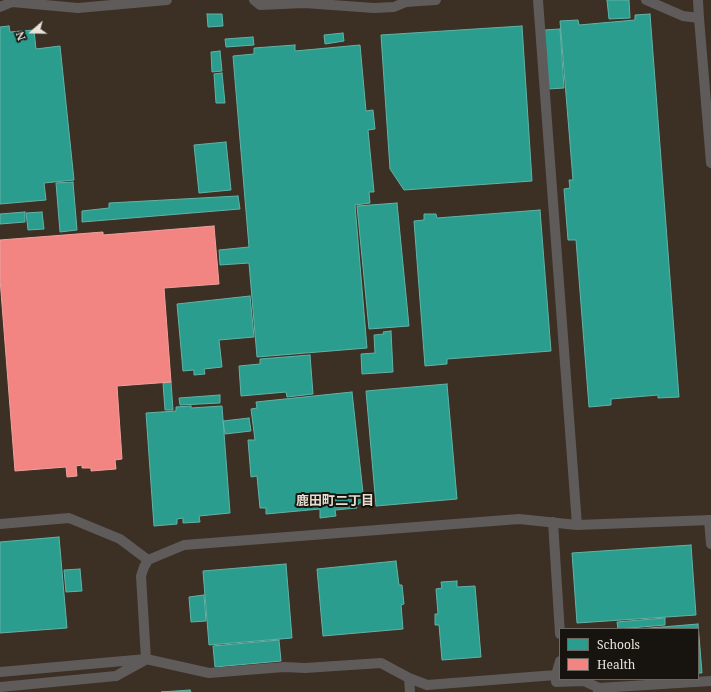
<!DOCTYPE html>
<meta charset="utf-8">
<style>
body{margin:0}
#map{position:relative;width:711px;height:692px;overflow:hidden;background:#2d2a24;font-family:"Noto Serif",serif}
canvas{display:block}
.legend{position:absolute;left:559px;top:628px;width:140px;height:52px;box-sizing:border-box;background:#17140f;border:1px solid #6b6761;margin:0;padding:5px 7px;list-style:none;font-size:12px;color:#e8e4dd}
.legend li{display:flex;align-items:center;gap:8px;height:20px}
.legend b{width:20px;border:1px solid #6b6761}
.north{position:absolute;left:12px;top:12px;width:40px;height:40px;-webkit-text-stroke:3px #17140f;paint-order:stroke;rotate:250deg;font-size:11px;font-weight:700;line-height:16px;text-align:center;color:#e8e4dd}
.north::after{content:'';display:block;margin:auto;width:14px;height:18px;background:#e8e4dd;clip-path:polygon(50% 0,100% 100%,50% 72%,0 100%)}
</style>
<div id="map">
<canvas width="711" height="692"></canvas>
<ul class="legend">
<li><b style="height:11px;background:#2a9d8f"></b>Schools</li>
<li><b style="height:11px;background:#f28482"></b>Health</li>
</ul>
<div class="north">N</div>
</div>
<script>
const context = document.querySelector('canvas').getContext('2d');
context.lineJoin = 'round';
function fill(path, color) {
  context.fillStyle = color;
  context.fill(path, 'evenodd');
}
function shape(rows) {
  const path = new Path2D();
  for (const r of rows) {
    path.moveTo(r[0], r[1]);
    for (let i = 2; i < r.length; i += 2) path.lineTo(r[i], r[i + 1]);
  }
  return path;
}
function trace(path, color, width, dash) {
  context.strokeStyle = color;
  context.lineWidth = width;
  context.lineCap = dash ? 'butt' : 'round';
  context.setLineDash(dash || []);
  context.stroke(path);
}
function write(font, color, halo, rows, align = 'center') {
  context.font = font + ' "Noto Serif","Noto Sans JP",serif';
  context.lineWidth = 4;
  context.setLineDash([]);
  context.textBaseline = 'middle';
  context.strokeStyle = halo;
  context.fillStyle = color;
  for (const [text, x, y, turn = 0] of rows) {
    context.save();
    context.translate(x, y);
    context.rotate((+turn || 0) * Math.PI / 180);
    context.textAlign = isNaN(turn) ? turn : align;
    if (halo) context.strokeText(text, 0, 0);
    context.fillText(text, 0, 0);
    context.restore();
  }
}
fill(shape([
 [0,0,711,0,711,692,0,692],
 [560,629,698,629,698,679,560,679]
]), '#3c2f23');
const schools = shape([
 [607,0,629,0,630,18,609,19,607,0],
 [207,14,222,14,223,26,208,27,207,14],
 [650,14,679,397,658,398,658,395,611,399,611,405,589,407,576,240,568,240,564,189,570,188,569,180,573,180,560,21,578,20,579,25,635,20,635,15,650,14],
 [9,26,10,32,34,30,36,49,60,46,74,180,44,183,46,200,0,204,0,27,9,26],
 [522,26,532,181,404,190,390,169,381,35,522,26],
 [560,29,564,88,548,89,544,30,560,29],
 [343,33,344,41,325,44,324,35,343,33],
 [253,37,254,45,226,47,225,39,253,37],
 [295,45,295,51,360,45,366,111,373,110,375,129,368,130,374,192,369,192,370,203,355,205,367,348,257,357,249,263,220,265,219,250,249,247,233,56,254,54,254,48,295,45],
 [220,51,222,71,212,72,211,52,220,51],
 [222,73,225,103,216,103,214,74,222,73],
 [226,142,231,190,199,193,194,145,226,142],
 [73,182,77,230,60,232,56,183,73,182],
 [238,196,240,209,82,222,82,211,109,208,109,203,238,196],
 [397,203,409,326,369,329,357,206,397,203],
 [540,210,551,351,447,359,447,364,425,366,414,221,424,220,424,214,436,214,437,218,540,210],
 [25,212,25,222,0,224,0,214,25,212],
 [42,212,44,229,28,230,26,213,42,212],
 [250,296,254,337,219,340,222,367,204,369,205,374,194,375,194,370,183,371,177,304,250,296],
 [391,331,393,372,362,374,361,354,375,353,374,335,384,334,383,332,391,331],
 [310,355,313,394,287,397,286,392,241,396,239,366,260,364,260,359,310,355],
 [171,382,173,410,165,410,163,383,171,382],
 [447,384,457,499,376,506,366,391,447,384],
 [352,392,364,502,359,503,359,504,356,505,357,508,335,510,336,516,320,518,320,509,266,514,266,508,260,508,257,476,251,477,248,440,255,440,251,409,257,408,256,402,352,392],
 [220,395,220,403,180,405,179,398,220,395],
 [191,406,191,408,222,406,230,513,199,516,200,522,183,523,183,518,177,519,177,524,154,526,146,413,176,411,176,407,191,406],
 [249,418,251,431,225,434,223,421,249,418],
 [59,537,67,628,0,633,0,542,59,537],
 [691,545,696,615,577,623,572,553,691,545],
 [396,561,399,585,402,585,404,604,401,605,403,629,323,636,317,569,396,561],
 [286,564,292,638,209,645,203,571,286,564],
 [80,569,82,591,66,592,64,570,80,569],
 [457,581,457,587,475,586,481,657,442,660,439,625,435,625,435,614,438,614,436,589,442,588,441,582,457,581],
 [204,595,206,621,191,622,189,597,204,595],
 [665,618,665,625,618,629,617,622,665,618],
 [698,624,702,673,698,673,698,629,638,629,698,624],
 [279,640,281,661,215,667,213,646,279,640],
 [190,690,191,692,161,692,190,690]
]);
fill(schools, '#2a9d8f');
trace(schools, '#63b2a6', 1);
const health = shape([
 [214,226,219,284,164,288,171,382,117,386,122,459,115,460,116,469,91,471,91,468,82,468,82,465,76,466,77,476,67,477,66,467,15,471,0,279,0,240,103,232,103,235,214,226]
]);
fill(health, '#f28482');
trace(health, '#efa19d', 1);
trace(shape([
 [254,0,260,5,304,3,374,8,394,7,406,2,436,0],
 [538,0,577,525],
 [646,0,683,16,699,18,711,163],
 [698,0,699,18],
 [0,7,12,2,78,8,167,0],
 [709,520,711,544],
 [553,522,560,634],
 [0,524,69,518,120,539,148,560],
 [146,659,141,576,144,567,148,560,184,545,519,519,577,525,711,520],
 [560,661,556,675,556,682,584,681,599,688],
 [0,672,146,659,209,673,284,667,305,668,381,663,409,678,427,685,556,675],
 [409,678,410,692],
 [0,687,116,676,145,660],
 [598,692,599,688,711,681]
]), '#5e5b5a', 10);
write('bold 13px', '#e5ddcf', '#17140f', [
 ["鹿田町二丁目",335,501]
]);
</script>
